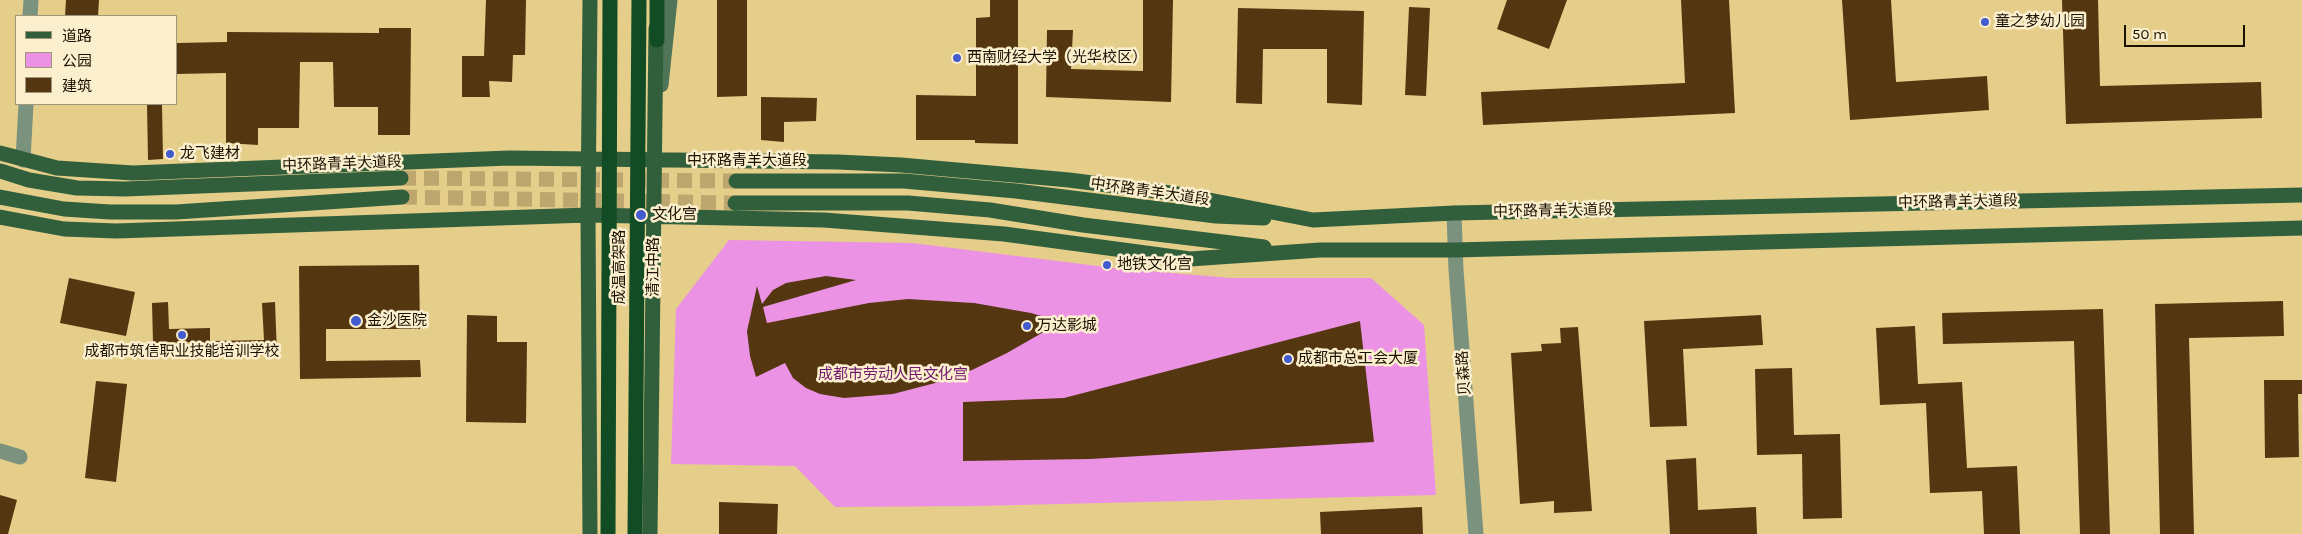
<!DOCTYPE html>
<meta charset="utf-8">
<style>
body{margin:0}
#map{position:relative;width:2302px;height:534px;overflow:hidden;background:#e5cd8a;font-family:Karla,"Noto Sans SC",sans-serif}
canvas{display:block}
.legend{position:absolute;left:15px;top:15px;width:162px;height:90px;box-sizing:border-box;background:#fbefce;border:1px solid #a1967c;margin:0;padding:6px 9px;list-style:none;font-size:15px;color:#1b1100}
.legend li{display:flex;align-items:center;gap:10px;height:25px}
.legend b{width:25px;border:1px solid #a1967c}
.scale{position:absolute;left:2124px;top:25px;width:121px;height:22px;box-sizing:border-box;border:2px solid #1b1100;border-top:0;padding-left:6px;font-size:15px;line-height:18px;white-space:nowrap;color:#1b1100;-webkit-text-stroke:4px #fbefce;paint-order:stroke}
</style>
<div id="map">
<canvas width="2302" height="534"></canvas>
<ul class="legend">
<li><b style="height:6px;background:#315f3c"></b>道路</li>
<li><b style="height:14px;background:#ec92e4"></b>公园</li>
<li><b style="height:14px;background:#543710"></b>建筑</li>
</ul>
<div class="scale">50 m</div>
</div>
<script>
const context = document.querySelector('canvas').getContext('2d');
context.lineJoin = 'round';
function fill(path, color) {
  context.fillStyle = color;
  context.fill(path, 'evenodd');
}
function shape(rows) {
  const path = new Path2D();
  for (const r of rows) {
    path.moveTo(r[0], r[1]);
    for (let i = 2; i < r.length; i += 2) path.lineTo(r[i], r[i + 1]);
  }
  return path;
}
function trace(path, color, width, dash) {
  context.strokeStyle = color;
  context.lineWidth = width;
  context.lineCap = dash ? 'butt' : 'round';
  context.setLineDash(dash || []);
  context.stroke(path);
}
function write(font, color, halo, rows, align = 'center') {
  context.font = font + ' Karla,"Noto Sans SC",sans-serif';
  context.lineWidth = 5;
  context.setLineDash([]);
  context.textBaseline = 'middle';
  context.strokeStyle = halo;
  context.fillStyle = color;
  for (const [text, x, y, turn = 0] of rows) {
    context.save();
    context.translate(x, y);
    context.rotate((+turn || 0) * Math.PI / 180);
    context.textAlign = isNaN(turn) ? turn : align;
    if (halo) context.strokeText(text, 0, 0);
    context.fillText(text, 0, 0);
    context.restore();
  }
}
fill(shape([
 [729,240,912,243,1114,268,1231,278,1371,278,1424,325,1436,495,976,506,835,507,795,466,671,464,676,309]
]), '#ec92e4');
fill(shape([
 [66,0,99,0,98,16,65,16],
 [486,0,526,0,525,55,513,55,512,82,489,81,490,97,462,97,462,56,484,56],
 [717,0,747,0,747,96,717,97],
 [990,0,1018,0,1018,144,975,143,975,140,916,140,916,95,976,96,976,18,990,17],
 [1143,0,1173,0,1171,102,1046,97,1047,30,1073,30,1071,69,1143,71],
 [1507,0,1567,0,1549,49,1497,29],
 [1681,0,1729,0,1735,113,1483,125,1481,92,1685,83],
 [1842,0,1891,0,1896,82,1987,76,1989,110,1850,120],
 [2062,0,2098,0,2100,86,2261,82,2262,118,2066,124],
 [1409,7,1430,8,1426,96,1405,95],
 [1238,8,1364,11,1362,105,1327,103,1327,49,1263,49,1262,104,1236,103],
 [379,28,411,28,410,135,378,135,378,107,334,107,333,62,300,62,299,128,258,128,258,145,226,143,226,73,176,74,176,43,227,42,227,32,379,33],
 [761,97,817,98,816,121,784,122,784,142,761,140],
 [147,104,162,104,163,159,148,160],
 [419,265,420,329,326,329,326,361,420,360,421,377,300,379,299,266],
 [826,276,856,280,763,307,767,323,869,303,908,299,974,303,1031,313,1061,322,1007,353,972,370,939,382,893,394,844,398,820,394,806,388,793,378,785,363,756,377,750,356,747,331,757,286,762,304,773,290,786,283],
 [69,278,135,292,126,336,60,323],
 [2283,301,2284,336,2189,338,2194,534,2160,534,2155,304],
 [168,302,169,329,210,328,210,341,264,340,262,303,275,302,277,355,205,357,204,342,153,343,152,303],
 [2103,309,2110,534,2080,534,2074,341,1943,344,1942,313],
 [467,315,497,316,497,342,527,342,526,423,466,422],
 [1761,315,1763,345,1683,349,1687,426,1650,427,1644,321],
 [1360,321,1374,442,1090,459,963,461,963,402,1064,398],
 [1915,326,1918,384,1962,382,1967,468,2017,466,2020,534,1984,534,1982,491,1930,493,1926,403,1880,405,1876,328],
 [1578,327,1592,511,1554,513,1554,501,1520,504,1511,353,1542,351,1541,344,1561,343,1560,328],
 [1792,368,1794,435,1840,434,1842,518,1803,519,1802,454,1757,455,1755,369],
 [2264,380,2302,380,2302,394,2298,394,2299,457,2265,458],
 [96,381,127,384,116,482,85,478],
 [1696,458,1698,510,1756,507,1757,534,1670,534,1666,460],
 [0,495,17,500,8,534,0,534],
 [719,502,778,504,777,534,719,534],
 [1422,507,1423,534,1321,534,1320,512]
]), '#543710');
trace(shape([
 [401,178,736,181],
 [402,197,735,203]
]), '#bda76e', 15, [15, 8]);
trace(shape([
 [30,16,31,0],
 [23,160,26,104],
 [1454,213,1456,270,1476,534],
 [0,451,20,457]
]), '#7a927e', 15);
trace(shape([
 [661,85,670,0]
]), '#507457', 15);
trace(shape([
 [0,153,57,168,133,173,509,158,838,162,901,165,1069,180,1178,194,1313,220,1454,213,2302,195],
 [0,171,29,180,77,188,125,189,401,178],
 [736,181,904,181,1016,191,1216,216,1264,218],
 [0,197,64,209,110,212,176,212,402,197],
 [735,203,908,203,990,210,1083,225,1264,247],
 [0,217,64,229,116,231,588,215,824,220,1004,234,1190,259,1320,250,1455,250,2302,228],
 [590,534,588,215,590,0],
 [650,534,656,28]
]), '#315f3c', 15);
trace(shape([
 [657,0,657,40]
]), '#114c24', 15);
trace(shape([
 [608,534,610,0],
 [635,534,639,0]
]), '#114c24', 15);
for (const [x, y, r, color] of [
 [1985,22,5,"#425bce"],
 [957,58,5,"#425bce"],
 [170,154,5,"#425bce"],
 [641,215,6,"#425bce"],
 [1107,265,5,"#425bce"],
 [356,321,6,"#425bce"],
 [1027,326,5,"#425bce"],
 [182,335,5,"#425bce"],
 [1288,359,5,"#425bce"]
]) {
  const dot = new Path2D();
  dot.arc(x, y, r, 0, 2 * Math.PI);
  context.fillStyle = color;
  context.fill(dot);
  trace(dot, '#fbefce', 2);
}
write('15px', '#1b1100', '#fbefce', [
 ["童之梦幼儿园",1995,22],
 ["西南财经大学（光华校区）",967,58],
 ["龙飞建材",180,154],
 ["文化宫",652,215],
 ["地铁文化宫",1117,265],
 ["金沙医院",367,321],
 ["万达影城",1037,326],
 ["成都市筑信职业技能培训学校",182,352,"center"],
 ["成都市总工会大厦",1298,359]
], 'left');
write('15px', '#1b1100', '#fbefce', [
 ["中环路青羊大道段",747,161],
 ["中环路青羊大道段",342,164,-2],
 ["中环路青羊大道段",1150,192,8],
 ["中环路青羊大道段",1958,202,-1],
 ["中环路青羊大道段",1553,211,-1],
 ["成温高架路",620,267,-90],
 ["清江中路",654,267,-90],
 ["贝森路",1464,373,-94]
]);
write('15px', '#72186e', '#fbefce', [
 ["成都市劳动人民文化宫",893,375]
]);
</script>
